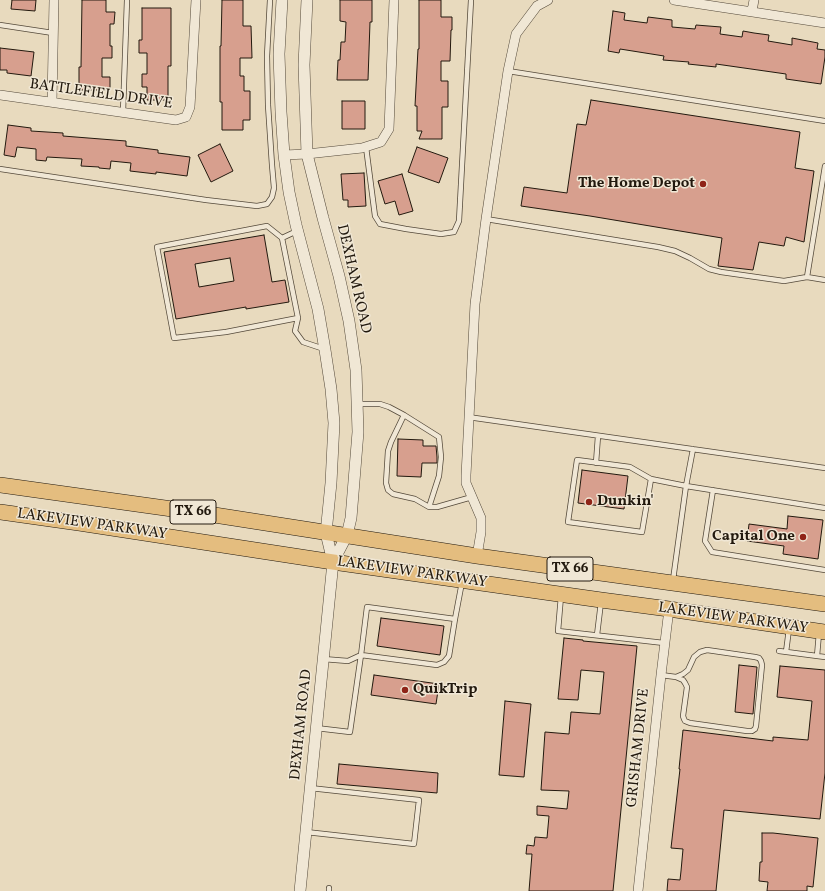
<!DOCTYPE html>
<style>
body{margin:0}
canvas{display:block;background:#e8dabe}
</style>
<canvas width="825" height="891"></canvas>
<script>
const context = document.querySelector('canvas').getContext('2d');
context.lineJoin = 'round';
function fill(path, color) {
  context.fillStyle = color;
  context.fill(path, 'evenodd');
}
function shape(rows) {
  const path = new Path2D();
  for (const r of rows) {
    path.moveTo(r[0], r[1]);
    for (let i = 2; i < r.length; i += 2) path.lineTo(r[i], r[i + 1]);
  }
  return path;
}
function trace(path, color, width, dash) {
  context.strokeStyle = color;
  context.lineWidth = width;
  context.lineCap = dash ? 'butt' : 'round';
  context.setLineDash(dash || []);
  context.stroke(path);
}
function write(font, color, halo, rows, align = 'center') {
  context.font = font + ' Vollkorn,serif';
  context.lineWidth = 3;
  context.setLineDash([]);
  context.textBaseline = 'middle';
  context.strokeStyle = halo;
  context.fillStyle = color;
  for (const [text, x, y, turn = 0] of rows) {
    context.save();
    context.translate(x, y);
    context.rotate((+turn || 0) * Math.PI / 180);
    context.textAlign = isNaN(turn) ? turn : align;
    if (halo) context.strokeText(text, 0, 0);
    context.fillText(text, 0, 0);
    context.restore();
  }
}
const building = shape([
 [12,0,36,0,35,11,11,9,12,0],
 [82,0,106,0,106,12,115,12,114,24,110,24,110,46,112,46,112,58,102,58,102,77,110,77,110,90,79,90,79,67,81,67,82,0],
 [222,0,243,0,243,26,251,26,252,58,240,58,240,76,244,76,244,91,250,91,250,120,243,120,243,130,222,130,222,102,220,102,220,46,221,46,222,0],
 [340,0,372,0,372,22,370,22,368,80,337,80,338,60,340,60,341,42,345,42,346,22,340,21,340,0],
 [419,0,441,0,441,17,452,17,452,30,451,30,450,61,441,61,441,81,448,81,448,107,442,107,442,139,419,139,422,131,417,131,417,106,415,106,418,49,419,49,419,0],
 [142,8,171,8,171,66,168,66,168,100,147,100,147,87,142,87,142,74,147,74,147,53,139,53,139,40,142,40,142,8],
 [613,11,625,13,624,20,647,23,648,17,672,20,672,27,695,29,696,25,721,27,720,34,742,37,743,31,754,33,769,35,768,41,792,45,792,38,818,43,817,49,825,50,825,57,821,84,786,79,786,74,716,64,716,67,688,64,689,62,663,60,664,56,620,49,619,53,608,51,613,11],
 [0,48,34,52,31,76,7,73,7,70,0,70,0,48],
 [591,100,800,132,795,168,814,171,804,242,786,237,784,246,759,242,753,270,718,266,722,238,590,216,521,206,524,187,567,193,577,124,586,125,591,100],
 [342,101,365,101,365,129,342,129,342,101],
 [8,125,31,128,31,131,63,133,63,136,126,141,126,146,158,150,158,153,190,157,187,176,156,172,156,174,130,171,131,163,111,161,110,169,99,168,99,167,81,166,82,159,47,157,46,161,36,160,36,149,17,147,15,157,4,155,8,125],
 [220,144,233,171,211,182,198,155,220,144],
 [417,147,448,158,439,183,408,172,417,147],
 [364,173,366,206,348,207,348,200,343,200,341,174,364,173],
 [402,174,413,211,399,215,395,201,385,204,378,181,402,174],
 [264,235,272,282,285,280,289,302,246,309,246,307,176,319,164,252,264,235],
 [230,258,234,281,199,287,195,264,230,258],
 [398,439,423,440,423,446,436,446,437,457,437,463,422,463,421,477,397,476,398,439],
 [582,470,628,476,624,509,578,503,582,470],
 [788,516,823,520,818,559,783,554,784,546,747,541,749,524,787,529,788,516],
 [381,618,444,626,440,655,377,646,381,618],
 [564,638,583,640,583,641,637,646,613,891,529,891,532,854,526,854,527,845,534,846,535,837,547,838,549,816,537,815,537,806,567,809,569,791,541,790,545,732,569,734,571,712,600,714,604,672,581,670,578,700,558,699,564,638],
 [739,665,757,667,753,714,735,712,739,665],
 [780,666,825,670,825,773,820,819,724,810,716,891,667,891,668,879,680,880,681,871,683,849,671,848,680,769,679,769,683,730,773,741,773,737,808,740,812,701,777,697,780,666],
 [374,675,439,684,436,704,371,695,374,675],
 [505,701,531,704,524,777,499,775,505,701],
 [339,764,438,773,437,793,337,784,339,764],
 [762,833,773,833,818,838,813,887,807,886,807,891,767,891,768,882,759,881,760,862,762,862,762,833]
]);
fill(building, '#d79f8e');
trace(building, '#22190e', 1);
const service = shape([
 [0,25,53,33],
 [508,71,825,121],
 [123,112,127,0],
 [366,147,375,216,380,224,406,229,441,234,454,232,459,221,471,0],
 [0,169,206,200,257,206,267,204,272,197,274,188,272,165,268,105,267,56,270,0],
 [486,219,658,247,675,251,690,258,709,269,721,272,784,281,807,277,825,280],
 [297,231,282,238,267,226,157,247,174,338,226,332,298,318],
 [282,238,298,318,295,331,303,342,324,349],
 [807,277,825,166],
 [358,404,380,404,389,407,404,415,391,442,388,451,386,483,388,490,393,494,415,499,429,507,437,507,472,497],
 [404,415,439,437,441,457,439,476,429,507],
 [468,417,825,468],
 [596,463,598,436],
 [651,479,642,532,568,522,577,460,630,467,651,479,686,486,825,508],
 [713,490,705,541,712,552,825,570],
 [673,580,686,486,693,449],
 [561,596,558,631,664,643],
 [455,619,449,656,444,662,437,665,361,655,367,607,455,619,462,582],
 [597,635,601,602],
 [779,651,825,657],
 [786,652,789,629],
 [817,656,819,633],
 [661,675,676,677,683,674,688,670,694,657,700,652,707,650,755,657,759,658,761,661,762,665,756,726,755,729,752,731,747,731,690,723,685,721,684,719,683,716,687,687,685,683,683,680,676,677],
 [316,728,350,732,361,655,348,661,323,659],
 [306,832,414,844,419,800,310,788],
 [329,891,329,888]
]);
const minor = shape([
 [674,0,825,23],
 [752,11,754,0],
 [0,95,176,120,186,117,190,107,196,0],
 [52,102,54,0],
 [284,155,307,154,362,148,381,142,389,129,394,0],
 [477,556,481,532,481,518,466,483,466,475,475,304,486,219,508,71,516,34,537,6,548,0],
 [638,891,661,675,669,609]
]);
const tertiary = shape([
 [282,0,279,54,281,112,284,155,289,192,296,225,318,309,325,350,331,389,334,423,331,483,326,533,333,562,300,891],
 [307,0,304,65,307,154,323,218,339,276,349,321,356,370,358,432,351,518,347,535,333,562]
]);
const primary = shape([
 [0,485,208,514,477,556,825,604],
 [0,512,79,523,333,562,601,600,669,609,825,632]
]);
trace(service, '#54493a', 6);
trace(minor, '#54493a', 10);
trace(tertiary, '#54493a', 12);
trace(primary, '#22190e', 16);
trace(service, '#f0e7d5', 4.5);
trace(minor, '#f0e7d5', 9);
trace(tertiary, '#f0e7d5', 11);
trace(primary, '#e4bd7f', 15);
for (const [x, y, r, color] of [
 [703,184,4,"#8f2418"],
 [589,502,4,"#8f2418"],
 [803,537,4,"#8f2418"],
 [405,690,4,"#8f2418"]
]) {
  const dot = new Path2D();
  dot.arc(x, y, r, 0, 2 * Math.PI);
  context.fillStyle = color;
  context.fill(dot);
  trace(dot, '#f0e7d5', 1.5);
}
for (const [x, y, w] of [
 [193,512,46],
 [570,569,46]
]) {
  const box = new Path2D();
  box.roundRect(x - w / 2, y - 12, w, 24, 3);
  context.fillStyle = '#f0e7d5';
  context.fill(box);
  trace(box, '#22190e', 1);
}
write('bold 14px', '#22190e', null, [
 ["TX 66",193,512],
 ["TX 66",570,569]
]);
write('15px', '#22190e', '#f0e7d5', [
 ["BATTLEFIELD DRIVE",101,95,8],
 ["DEXHAM ROAD",353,279,77],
 ["LAKEVIEW PARKWAY",92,525,8],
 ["LAKEVIEW PARKWAY",412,573,8],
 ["LAKEVIEW PARKWAY",733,619,8],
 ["DEXHAM ROAD",302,725,-84],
 ["GRISHAM DRIVE",639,748,-84]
]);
write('bold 15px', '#22190e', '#f0e7d5', [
 ["The Home Depot",695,184],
 ["Dunkin'",597,502,"left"],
 ["Capital One",795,537],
 ["QuikTrip",413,690,"left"]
], 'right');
</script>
